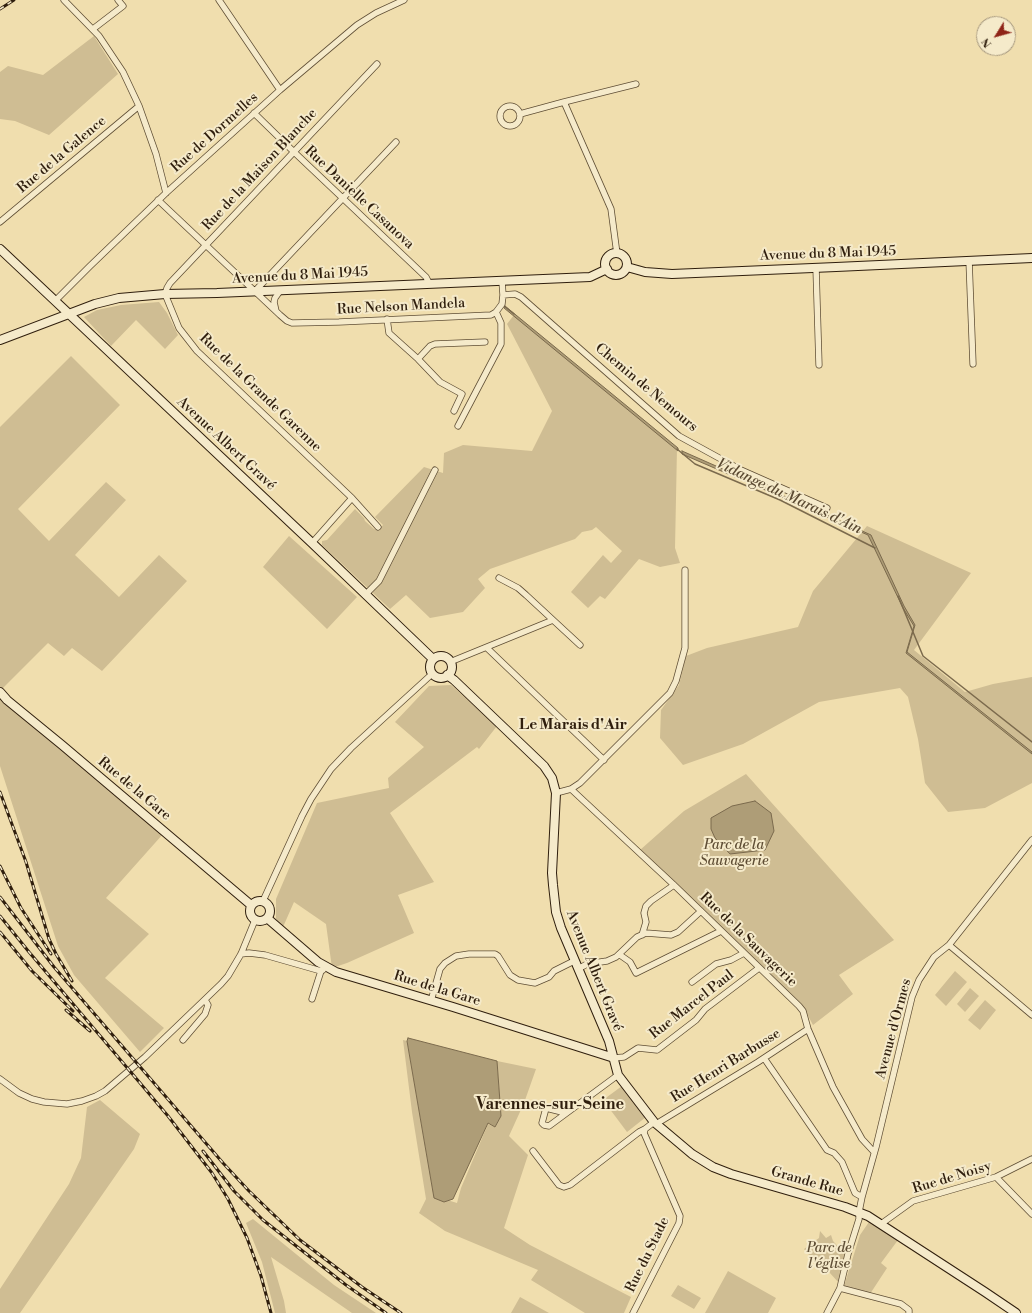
<!DOCTYPE html>
<meta charset="utf-8">
<style>
body{margin:0}
#map{position:relative;width:1032px;height:1313px;overflow:hidden;background:#f0deae;font-family:"Libre Bodoni",serif}
canvas{display:block}
.north{position:absolute;left:976px;top:16px;width:40px;height:40px;box-sizing:border-box;background:#f5eaca;border:1px solid #a6987e;border-radius:50%;rotate:233deg;font-size:11px;font-weight:700;line-height:16px;text-align:center;color:#2f1e0d}
.north::after{content:'';display:block;margin:auto;width:14px;height:18px;background:#8f2418;clip-path:polygon(50% 0,100% 100%,50% 72%,0 100%)}
</style>
<div id="map">
<canvas width="1032" height="1313"></canvas>
<div class="north">N</div>
</div>
<script>
const context = document.querySelector('canvas').getContext('2d');
context.lineJoin = 'round';
function fill(path, color) {
  context.fillStyle = color;
  context.fill(path, 'evenodd');
}
function shape(rows) {
  const path = new Path2D();
  for (const r of rows) {
    if (r.length === 3) {
      path.moveTo(r[0] + r[2], r[1]);
      path.arc(r[0], r[1], r[2], 0, 2 * Math.PI);
      continue;
    }
    path.moveTo(r[0], r[1]);
    for (let i = 2; i < r.length; i += 2) path.lineTo(r[i], r[i + 1]);
  }
  return path;
}
function trace(path, color, width, dash) {
  context.strokeStyle = color;
  context.lineWidth = width;
  context.lineCap = dash ? 'butt' : 'round';
  context.setLineDash(dash || []);
  context.stroke(path);
}
function write(font, color, halo, rows, align = 'center') {
  context.font = font + ' "Libre Bodoni",serif';
  context.lineWidth = 4;
  context.setLineDash([]);
  context.textBaseline = 'middle';
  context.strokeStyle = halo;
  context.fillStyle = color;
  for (const [text, x, y, turn = 0] of rows) {
    context.save();
    context.translate(x, y);
    context.rotate((+turn || 0) * Math.PI / 180);
    context.textAlign = isNaN(turn) ? turn : align;
    if (halo) context.strokeText(text, 0, 0);
    context.fillText(text, 0, 0);
    context.restore();
  }
}
fill(shape([
 [94,36,118,74,49,135,15,121,0,119,0,72,8,66,43,75],
 [159,302,167,313,178,335,165,349,136,320,111,346,84,317,97,310,121,305],
 [514,315,677,448,675,548,680,563,660,567,639,559,605,599,600,596,588,608,571,592,603,555,611,563,622,551,596,527,592,530,582,532,575,539,490,569,478,579,485,588,463,612,430,618,406,595,390,609,322,545,322,541,327,540,355,509,364,518,365,521,374,529,378,530,383,525,375,517,424,467,443,473,444,453,463,445,532,451,552,411,507,324],
 [71,356,120,405,18,509,49,541,106,482,126,500,75,555,119,597,159,555,187,581,102,671,72,648,64,656,48,643,0,691,0,427],
 [867,526,971,573,914,650,965,692,993,684,1032,677,1032,783,985,808,948,812,925,783,918,739,908,697,900,688,819,702,743,744,683,765,660,738,661,710,679,685,686,656,707,648,798,627,813,591],
 [289,536,357,597,327,629,263,567],
 [451,685,497,726,479,749,477,747,390,813,434,882,398,895,414,933,347,963,332,968,326,924,294,902,283,927,276,919,276,899,317,803,389,788,388,778,424,747,395,722,429,686],
 [0,698,163,834,106,898,149,934,105,978,164,1028,140,1052,74,975,58,946,0,766],
 [746,774,894,940,839,975,853,994,813,1025,806,1012,640,850,684,811],
 [955,971,967,982,946,1006,935,995],
 [970,988,979,996,965,1012,957,1004],
 [985,1000,996,1010,980,1030,968,1020],
 [403,1040,407,1041,434,1196,457,1203,461,1188,488,1124,495,1127,501,1116,497,1061,536,1069,524,1103,509,1136,528,1155,504,1228,530,1245,631,1297,624,1313,585,1313,531,1280,538,1270,445,1231,419,1213,426,1199,412,1112],
 [622,1086,646,1117,627,1132,603,1100],
 [100,1100,140,1134,134,1149,20,1313,0,1313,0,1289,69,1184,81,1158,87,1107],
 [253,1219,334,1285,376,1313,352,1313,271,1257,284,1301,286,1313,275,1313,262,1262,246,1223],
 [869,1222,898,1240,881,1263,887,1268,870,1294,844,1286,860,1235],
 [820,1231,826,1238,831,1235,833,1241,847,1256,839,1283,829,1272,826,1275,804,1249,819,1238],
 [728,1271,776,1298,768,1313,705,1313],
 [678,1285,701,1298,694,1309,671,1296],
 [520,1297,549,1313,511,1313]
]), '#cfbd93');
const water = shape([
 [505,306,678,448,678,451,504,308,505,306],
 [682,451,818,511,816,512,682,454,682,451],
 [827,515,871,535,904,606,915,625,907,652,1032,752,1032,754,906,653,914,626,903,608,868,535,824,516,827,515],
 [755,801,771,813,774,831,765,850,730,854,715,838,711,829,711,818,732,806,755,801],
 [408,1038,497,1061,501,1116,495,1127,488,1123,453,1199,444,1202,434,1198,407,1041,408,1038]
]);
fill(water, '#ae9d77');
trace(water, '#7b6a4d', 1);
trace(shape([
 [503,305,514,314],
 [677,449,695,464,780,500,875,548],
 [898,596,923,656,1032,742]
]), '#7b6a4d', 1.5);
const street = shape([
 [64,0,99,36,123,72,139,106,156,154,166,193],
 [219,0,280,90],
 [93,29,123,6,118,0],
 [377,64,170,283,167,288,165,294,179,328,197,351,352,498,378,527],
 [564,102,636,84],
 [510,116,10],
 [254,113,294,152,426,277,429,283],
 [520,114,564,102,611,209,617,254],
 [158,200,280,315,287,321,292,323,339,322,491,315,496,312,502,304,503,295,502,281],
 [0,222,139,106],
 [969,260,973,364],
 [816,268,819,365],
 [255,291,396,142],
 [503,295,515,294,521,297,679,436,741,470,827,508],
 [55,301,90,266,166,193,280,90,357,25,376,13,404,0],
 [276,311,274,302,275,298,280,291],
 [387,319,389,333,418,359,440,382,462,394,454,411],
 [418,359,430,346,435,344,485,342],
 [458,426,501,344,501,323,496,312],
 [312,543,352,498],
 [499,578,518,588,526,595,580,645],
 [365,595,379,581,435,470],
 [487,648,604,760],
 [450,662,553,620],
 [571,789,674,885,799,1006,803,1011,808,1029,833,1087,862,1139,874,1152],
 [556,793,571,789,580,783,670,693,676,681,685,648,685,570],
 [263,901,302,816,311,799,331,769,351,748,432,674],
 [642,935,646,922,644,913,646,906,651,901,674,885],
 [949,945,1032,1015],
 [241,954,249,953,265,955,321,971],
 [620,955,630,962,636,973,721,931],
 [578,969,587,964,607,961,616,957,637,937,646,933,671,935,678,932,701,911],
 [692,982,716,964,731,960,744,953],
 [312,999,321,971,323,970],
 [431,1001,440,969,445,963,456,956,469,954,495,954,498,956,510,975,518,980,535,983,549,977,554,971,574,961],
 [183,1040,205,1014,208,1005,205,1000],
 [614,1058,624,1057,638,1048,657,1050,696,1020,705,1009,759,968],
 [764,1058,827,1150,834,1153,842,1162,855,1193,862,1197],
 [0,1079,19,1093,32,1099,44,1102,67,1104,82,1101,96,1096,105,1091,145,1057,221,984,228,976,241,954,255,920],
 [566,1113,546,1108,542,1123,544,1125,549,1126,618,1075],
 [656,1124,758,1062,808,1029],
 [533,1151,559,1185,564,1187,570,1185,639,1132,645,1129],
 [996,1177,1032,1214],
 [881,1224,913,1201,996,1177,1032,1159],
 [840,1288,901,1304,909,1310,909,1313],
 [633,1313,679,1223,680,1216,644,1133,645,1129,654,1122],
 [827,1313,840,1288,848,1254,859,1219,859,1212,862,1197,876,1147,912,997,919,980,934,957,949,945,1032,840]
]);
const secondary = shape([
 [0,249,312,543,433,659],
 [616,264,11],
 [627,267,645,272,672,274,836,267,1032,258],
 [0,340,95,304,119,298,165,294,217,293,590,277,607,269],
 [441,667,11],
 [447,675,454,680,544,766,552,778,556,793,552,873,553,885,556,912,561,928,609,1041,618,1075,654,1122,692,1154,713,1167,731,1174,845,1207,868,1216,985,1292,1016,1313],
 [0,692,7,700,62,745,251,905],
 [260,911,10],
 [267,918,318,962,336,972,453,1007,614,1058]
]);
trace(street, '#5f4e35', 7);
trace(secondary, '#2f1e0d', 10);
trace(street, '#f5eaca', 5.5);
trace(secondary, '#f5eaca', 8);
const rail = shape([
 [0,9,14,0],
 [0,792,26,862,49,939,56,954,72,981],
 [0,866,21,908,51,954],
 [0,897,54,967,223,1163,249,1191,300,1240,362,1287,401,1313],
 [0,916,29,952,168,1116,212,1173,228,1199,247,1238,261,1276,271,1313],
 [0,932,32,971,73,1011],
 [66,1010,90,1031],
 [203,1151,234,1191,263,1220,346,1285,386,1313]
]);
trace(rail, '#2f1e0d', 3);
trace(rail, '#f5eaca', 1.5, [4.5]);
write('14px', '#2f1e0d', '#f5eaca', [
 ["Rue de Dormelles",215,133,-42],
 ["Rue de la Galence",62,155,-40],
 ["Rue de la Maison Blanche",260,170,-47],
 ["Rue Danielle Casanova",359,198,43],
 ["Avenue du 8 Mai 1945",828,254,-2],
 ["Avenue du 8 Mai 1945",300,276,-3],
 ["Rue Nelson Mandela",401,307,-3],
 ["Chemin de Nemours",646,388,40],
 ["Rue de la Grande Garenne",260,393,44],
 ["Avenue Albert Gravé",226,444,43],
 ["Rue de la Gare",134,789,40],
 ["Rue de la Sauvagerie",748,940,44],
 ["Avenue Albert Gravé",594,971,68],
 ["Rue de la Gare",437,989,17],
 ["Rue Marcel Paul",692,1005,-38],
 ["Avenue d'Ormes",894,1029,-75],
 ["Rue Henri Barbusse",726,1066,-32],
 ["Rue de Noisy",952,1178,-17],
 ["Grande Rue",807,1182,16],
 ["Rue du Stade",648,1255,-64]
]);
write('italic 14px', '#5f4e35', '#f5eaca', [
 ["Parc de la",734,846],
 ["Sauvagerie",734,862],
 ["Parc de",829,1249],
 ["l'église",829,1265]
]);
write('italic 15px', '#5b4a32', '#f5eaca', [
 ["Vidange du Marais d'Ain",789,497,25]
]);
write('bold 15px', '#2f1e0d', '#f5eaca', [
 ["Le Marais d'Air",573,725]
]);
write('bold 16px', '#2f1e0d', '#f5eaca', [
 ["Varennes-sur-Seine",550,1105]
]);
</script>
